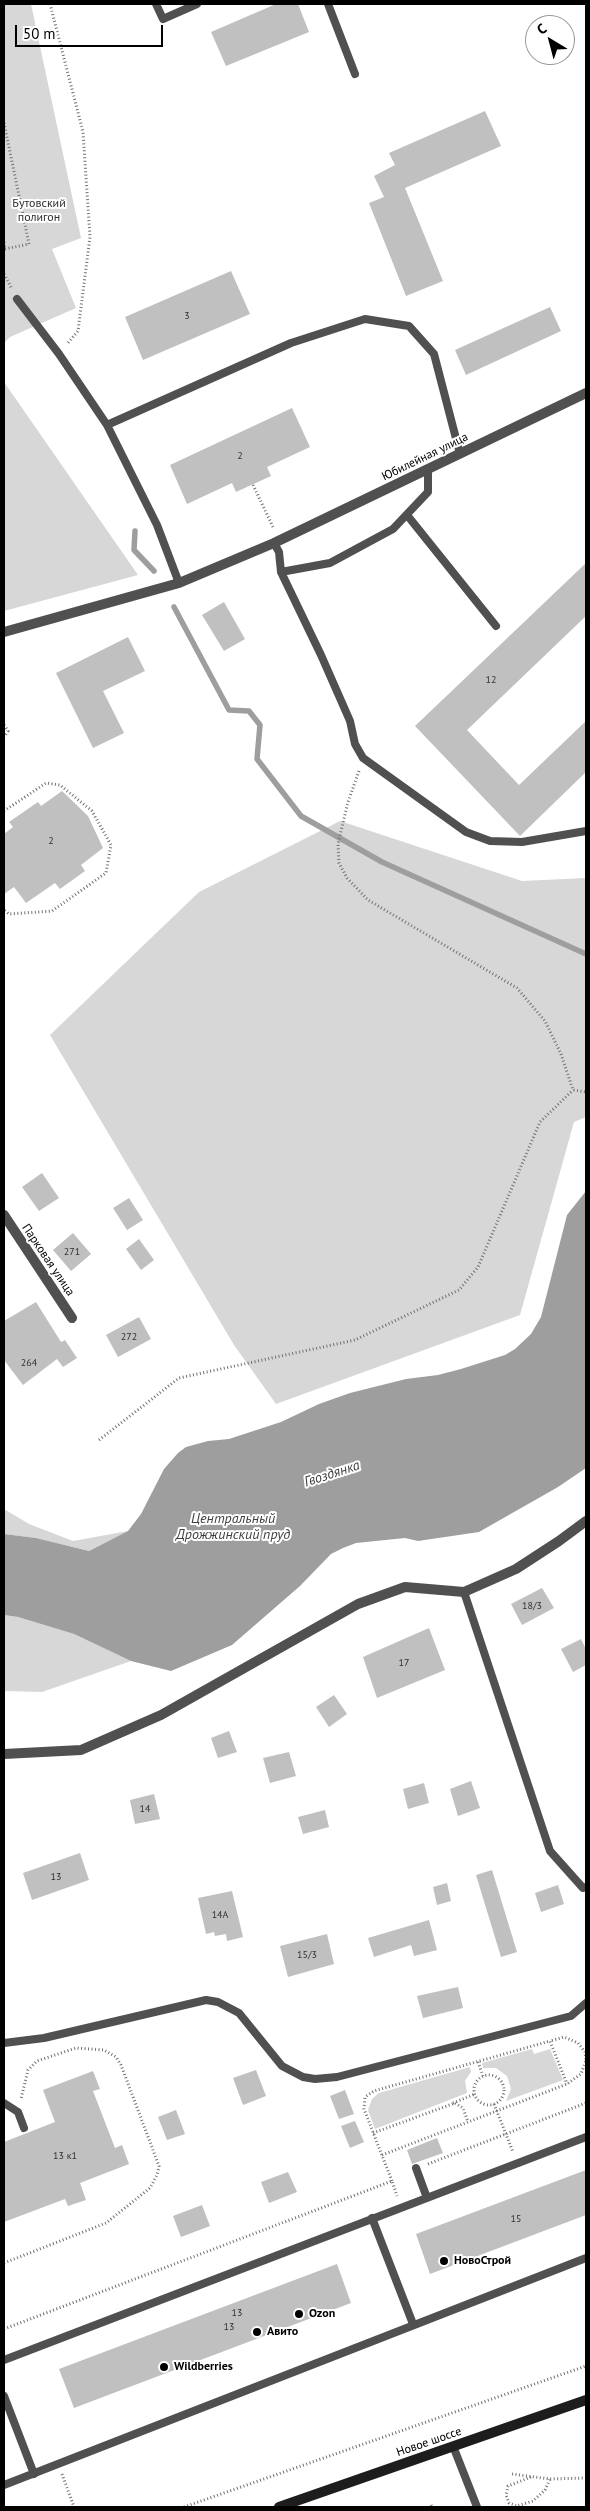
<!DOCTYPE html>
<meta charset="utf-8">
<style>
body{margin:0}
#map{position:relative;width:590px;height:2511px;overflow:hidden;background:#fff;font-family:"PT Sans",sans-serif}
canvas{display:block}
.frame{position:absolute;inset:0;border:5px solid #000;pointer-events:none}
.north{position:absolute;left:525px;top:15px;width:50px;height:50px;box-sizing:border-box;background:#fff;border:1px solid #999;border-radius:50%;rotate:323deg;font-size:14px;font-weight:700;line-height:20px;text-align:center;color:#000}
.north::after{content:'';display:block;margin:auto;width:18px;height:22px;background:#000;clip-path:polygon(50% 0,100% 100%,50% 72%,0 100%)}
.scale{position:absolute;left:15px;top:25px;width:148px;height:22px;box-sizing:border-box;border:2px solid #000;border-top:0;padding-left:6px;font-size:15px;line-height:18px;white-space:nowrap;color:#000;-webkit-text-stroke:4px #fff;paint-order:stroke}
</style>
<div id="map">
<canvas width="590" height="2511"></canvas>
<div class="frame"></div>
<div class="north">С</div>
<div class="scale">50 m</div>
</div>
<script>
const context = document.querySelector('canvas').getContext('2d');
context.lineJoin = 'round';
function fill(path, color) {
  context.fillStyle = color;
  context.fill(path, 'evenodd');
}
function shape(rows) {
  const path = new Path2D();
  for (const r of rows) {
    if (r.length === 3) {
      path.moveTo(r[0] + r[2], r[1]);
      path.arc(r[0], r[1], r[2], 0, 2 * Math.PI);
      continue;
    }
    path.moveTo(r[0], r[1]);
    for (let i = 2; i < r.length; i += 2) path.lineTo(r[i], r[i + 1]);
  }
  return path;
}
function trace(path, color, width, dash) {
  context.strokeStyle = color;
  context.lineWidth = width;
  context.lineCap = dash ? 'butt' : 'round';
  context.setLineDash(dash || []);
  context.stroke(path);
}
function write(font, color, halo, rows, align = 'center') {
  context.font = font + ' "PT Sans",sans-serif';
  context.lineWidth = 4;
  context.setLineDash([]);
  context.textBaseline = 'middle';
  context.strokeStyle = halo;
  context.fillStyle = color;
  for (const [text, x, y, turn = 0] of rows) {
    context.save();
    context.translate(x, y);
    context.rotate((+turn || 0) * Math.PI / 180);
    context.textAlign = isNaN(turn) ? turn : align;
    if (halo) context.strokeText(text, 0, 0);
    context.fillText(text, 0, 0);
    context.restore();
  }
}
fill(shape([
 [4,4,31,4,81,238,52,249,76,308,10,337,4,343],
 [4,382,138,575,4,611],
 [340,821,522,881,586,878,586,1117,574,1122,520,1315,276,1404,234,1345,50,1035,199,892],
 [4,1509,29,1524,73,1541,128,1531,89,1551,36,1538,4,1534],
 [4,1615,18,1617,74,1634,131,1661,42,1692,4,1691],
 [532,2049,534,2054,550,2049,563,2080,506,2101,511,2089,507,2076,496,2068,483,2068,482,2063],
 [470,2067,471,2072,465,2081,467,2093,375,2129,368,2110,372,2099,379,2093]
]), '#d7d7d7');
fill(shape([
 [586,1191,586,1468,558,1487,479,1532,418,1541,405,1538,356,1543,343,1548,331,1554,300,1586,232,1645,171,1671,131,1661,74,1634,18,1617,4,1615,4,1534,36,1538,89,1551,128,1531,141,1514,164,1469,178,1453,186,1447,208,1441,229,1439,281,1422,319,1404,350,1393,406,1379,438,1375,461,1369,505,1355,515,1349,531,1334,541,1317,567,1215]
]), '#9e9e9e');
trace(shape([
 [135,531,134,550,154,571],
 [174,607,229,710,249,711,260,725,257,759,301,816,382,862,586,954]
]), '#9e9e9e', 5.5);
fill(shape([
 [276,4,298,4,309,32,226,66,211,32],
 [485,111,501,146,405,188,443,281,406,296,369,203,384,197,374,176,395,165,389,153],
 [231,271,250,314,143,360,125,317],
 [550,307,561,331,466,375,455,350],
 [292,408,310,447,267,467,271,476,236,492,232,483,187,504,170,465],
 [586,563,586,616,467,730,519,785,586,721,586,772,520,836,415,726],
 [224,602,245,639,224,651,202,615],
 [128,637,145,671,103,691,124,733,93,748,56,673],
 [62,791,88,816,103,848,81,865,85,871,60,889,55,883,26,903,14,887,4,894,4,834,13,827,9,822,38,802,41,806],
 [42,1173,59,1198,39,1211,22,1187],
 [129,1198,143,1220,127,1230,113,1208],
 [73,1233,91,1254,71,1271,53,1250],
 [139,1239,154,1260,141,1270,126,1249],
 [36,1302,61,1342,65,1340,77,1358,63,1367,57,1359,23,1385,4,1360,4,1321],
 [139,1317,151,1339,118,1357,106,1335],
 [542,1588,554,1608,522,1625,511,1604],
 [429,1628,445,1670,377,1698,363,1657],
 [581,1639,586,1649,586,1665,573,1672,561,1649],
 [334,1695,347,1714,329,1727,316,1707],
 [229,1731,237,1752,218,1758,211,1738],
 [289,1752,296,1776,270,1783,263,1758],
 [471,1781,480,1808,458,1816,450,1789],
 [424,1783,429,1803,408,1809,403,1789],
 [154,1794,160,1819,135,1824,130,1800],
 [325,1810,329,1827,303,1834,298,1817],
 [80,1853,89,1880,32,1900,23,1873],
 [492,1870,517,1952,501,1957,476,1875],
 [447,1883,451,1901,437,1905,433,1887],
 [558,1885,564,1904,541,1912,535,1893],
 [232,1891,243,1937,227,1941,226,1934,215,1936,214,1932,206,1934,198,1898],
 [429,1920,437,1950,414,1956,411,1945,374,1957,368,1938],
 [327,1934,334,1964,288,1977,280,1946],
 [458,1987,463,2008,423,2018,417,1996],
 [256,2070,266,2096,243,2105,233,2078],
 [93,2071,100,2089,93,2091,115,2148,122,2145,129,2164,80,2183,86,2200,68,2206,65,2199,4,2222,4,2142,55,2122,43,2090],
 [345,2090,354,2114,339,2119,330,2096],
 [176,2110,185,2134,167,2140,158,2117],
 [355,2121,364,2142,350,2148,341,2126],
 [437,2138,443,2153,412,2164,407,2150],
 [586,2170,586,2215,430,2274,416,2234],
 [288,2172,297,2192,269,2203,261,2182],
 [202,2205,210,2226,181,2237,173,2216],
 [337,2264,351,2303,74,2408,59,2369]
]), '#c0c0c0');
trace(shape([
 [50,4,83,132,90,237,78,331,67,344],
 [4,123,29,244,5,249,4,241],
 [4,274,12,289],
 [253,485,273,527],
 [4,725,8,731,4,737],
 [359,771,348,802,338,844,339,863,347,878,368,900,517,988,545,1021,561,1054,573,1090,586,1092],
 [4,811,46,783,60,785,92,811,111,845,106,873,52,911,9,914,4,910],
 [99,1440,179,1378,355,1340,459,1290,478,1267,540,1122,573,1090],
 [478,2062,483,2076],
 [489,2090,15],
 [453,2103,475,2094],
 [494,2104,513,2152],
 [373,2133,455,2103,463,2108,468,2122],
 [382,2155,567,2084,581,2074,586,2060,585,2052,578,2043,564,2037,550,2041,567,2084],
 [428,2164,586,2103],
 [392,2181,364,2109,365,2097,374,2091,550,2041],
 [4,2263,106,2223,150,2188,157,2175,159,2166,121,2065,116,2057,104,2050,76,2048,37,2061,28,2070,21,2099],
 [4,2329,392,2181,397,2196],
 [62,2474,74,2507],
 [512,2474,550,2479,586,2478],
 [531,2477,508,2486,506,2495,509,2503,517,2506,533,2501,545,2490,550,2479],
 [431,2505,432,2507],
 [184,2507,586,2366]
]), '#727272', 3, [1, 2.5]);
trace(shape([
 [156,4,163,19,197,4],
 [328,4,355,74],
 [17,299,59,354,107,425,157,525,179,583],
 [107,425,291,343,365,319,409,326,434,354,460,454],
 [407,515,496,626],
 [274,543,279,552,281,572,321,655,350,721,355,744,363,758,466,832,490,841,522,842,586,831],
 [281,572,330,563,393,529,428,492,428,469],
 [464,1592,550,1851,583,1888,586,1887],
 [4,2043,44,2038,206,2000,218,2002,239,2013,282,2066,303,2077,315,2079,337,2077,571,2016,586,2003],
 [4,2103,18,2112,24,2128],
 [416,2168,427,2198],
 [372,2218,413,2324],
 [4,2360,586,2137],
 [4,2396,34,2474],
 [453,2446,477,2507],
 [4,2485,586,2258]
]), '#505050', 8);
trace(shape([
 [4,632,179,583,274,543,586,393],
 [4,1215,72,1318],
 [4,1754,81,1750,161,1715,358,1604,405,1587,464,1592,516,1569,559,1541,586,1521]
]), '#505050', 10);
trace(shape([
 [279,2507,586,2400]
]), '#1d1d1d', 10);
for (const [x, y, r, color] of [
 [444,2261,5,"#000"],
 [299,2314,5,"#000"],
 [257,2332,5,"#000"],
 [164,2367,5,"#000"]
]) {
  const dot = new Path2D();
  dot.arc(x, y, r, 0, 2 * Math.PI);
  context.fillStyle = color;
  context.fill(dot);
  trace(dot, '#fff', 2);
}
write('10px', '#303030', null, [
 ["3",187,316],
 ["2",240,456],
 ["12",491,680],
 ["2",51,841],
 ["271",72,1252],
 ["272",129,1337],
 ["264",29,1363],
 ["18/3",532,1606],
 ["17",404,1663],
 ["14",145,1809],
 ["13",56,1877],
 ["14А",220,1915],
 ["15/3",307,1955],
 ["13 к1",65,2156],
 ["15",516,2219],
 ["13",237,2313],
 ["13",229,2327]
]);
write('12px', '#2e2e2e', '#fff', [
 ["Бутовский",39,204],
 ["полигон",39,218]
]);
write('12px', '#000', '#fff', [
 ["Юбилейная улица",425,457,-26],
 ["Парковая улица",48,1260,56],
 ["Новое шоссе",429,2442,-19]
]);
write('bold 12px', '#000', '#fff', [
 ["НовоСтрой",454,2261],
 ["Ozon",309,2314],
 ["Авито",267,2332],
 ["Wildberries",174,2367]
], 'left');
write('italic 14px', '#3f3f3f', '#fff', [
 ["Гвоздянка",332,1474,-18],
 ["Центральный",233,1519],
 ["Дрожжинский пруд",233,1535]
]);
</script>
